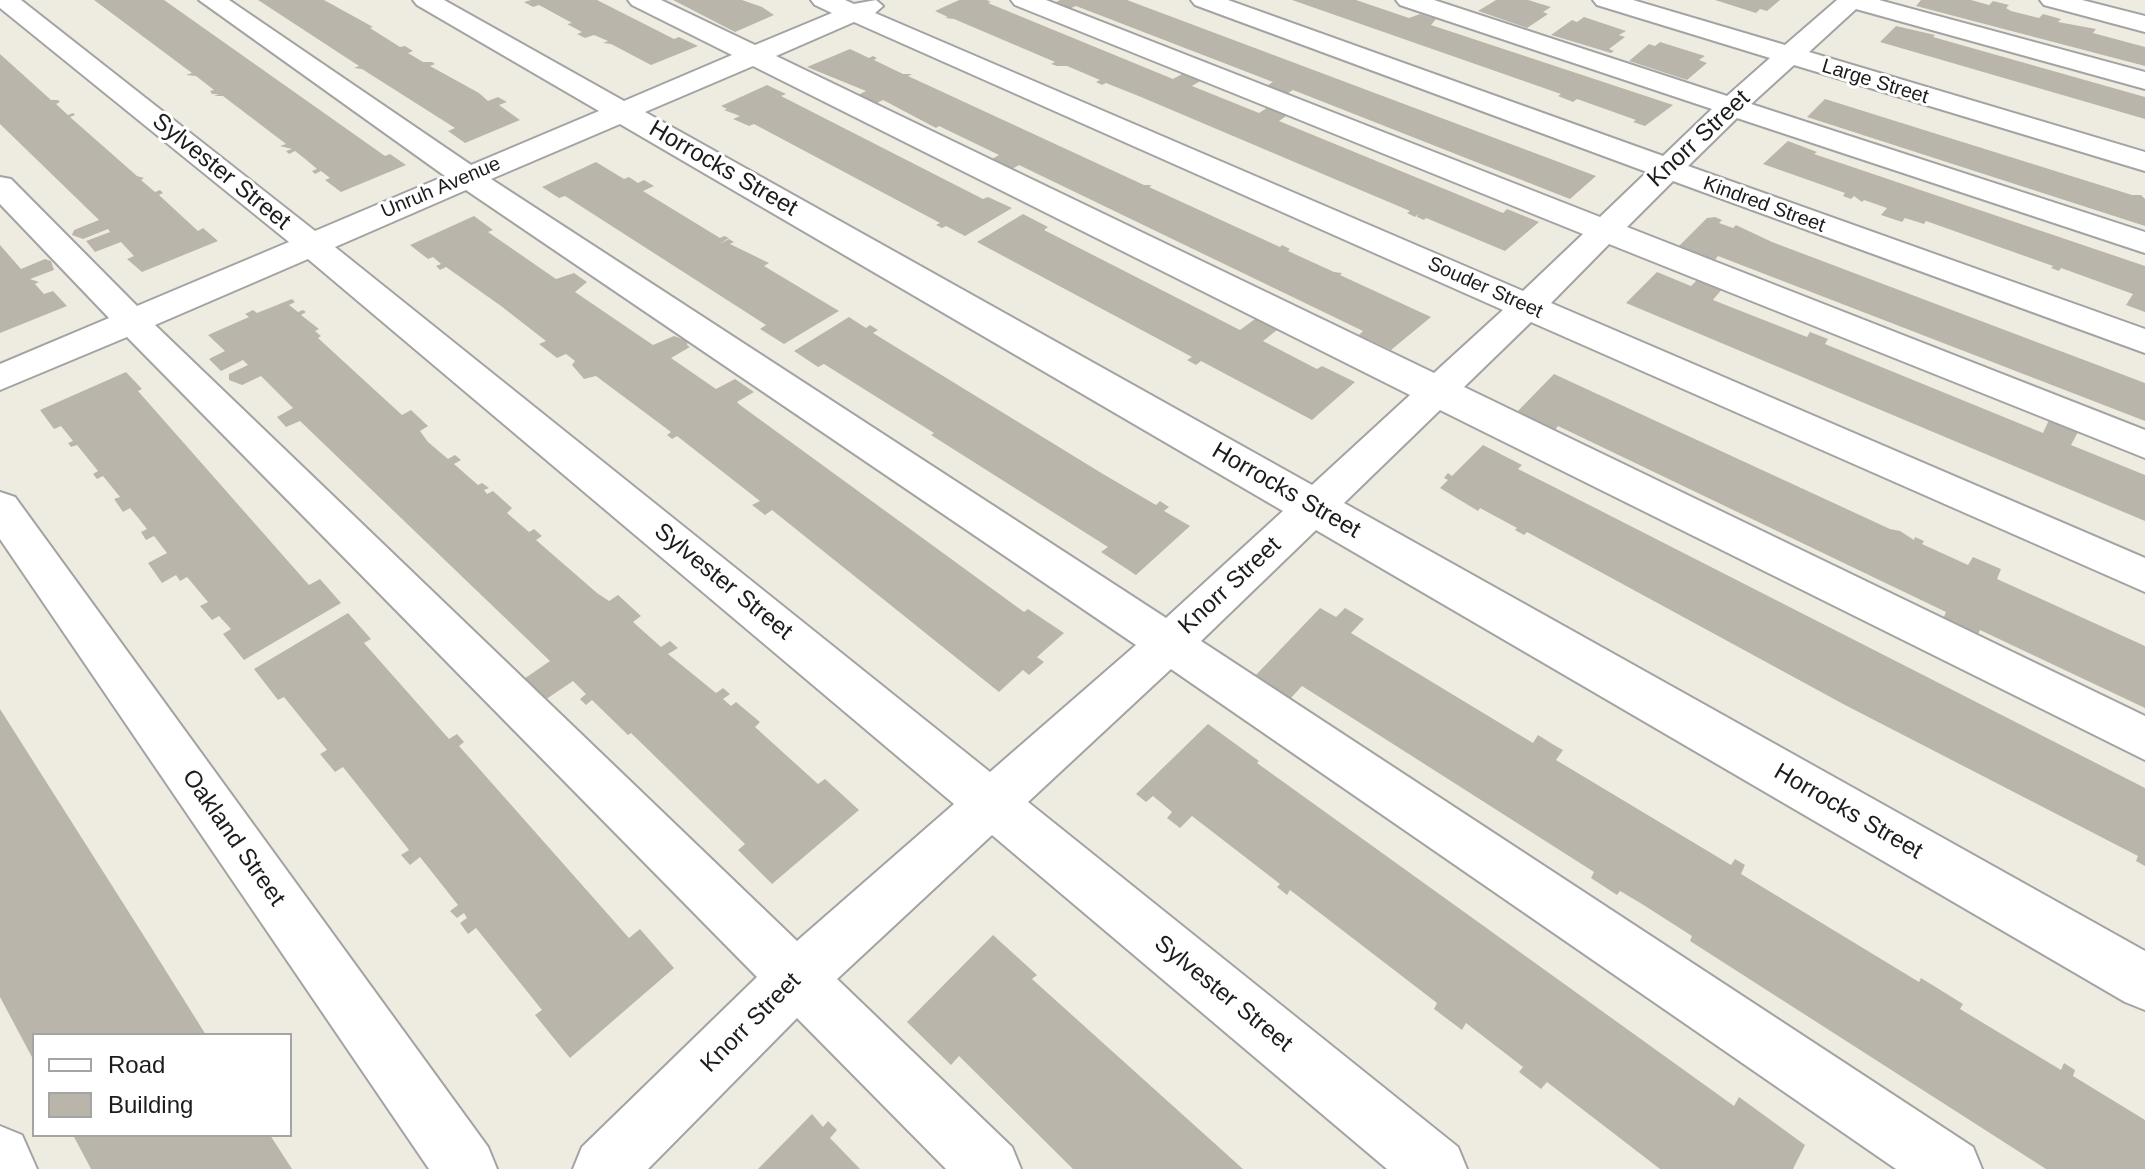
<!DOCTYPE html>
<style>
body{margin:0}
#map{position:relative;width:2145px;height:1169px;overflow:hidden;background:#eeece1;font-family:Helvetica,sans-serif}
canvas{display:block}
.legend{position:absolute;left:32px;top:1033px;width:260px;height:104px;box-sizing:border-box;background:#fff;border:2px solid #a4a4a4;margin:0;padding:10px 14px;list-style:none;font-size:24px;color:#1c1c1c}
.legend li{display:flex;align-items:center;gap:16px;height:40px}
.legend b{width:40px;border:2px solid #a4a4a4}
</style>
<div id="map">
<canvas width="2145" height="1169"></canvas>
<ul class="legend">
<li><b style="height:10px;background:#fff"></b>Road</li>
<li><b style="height:22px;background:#bab5ab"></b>Building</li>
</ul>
</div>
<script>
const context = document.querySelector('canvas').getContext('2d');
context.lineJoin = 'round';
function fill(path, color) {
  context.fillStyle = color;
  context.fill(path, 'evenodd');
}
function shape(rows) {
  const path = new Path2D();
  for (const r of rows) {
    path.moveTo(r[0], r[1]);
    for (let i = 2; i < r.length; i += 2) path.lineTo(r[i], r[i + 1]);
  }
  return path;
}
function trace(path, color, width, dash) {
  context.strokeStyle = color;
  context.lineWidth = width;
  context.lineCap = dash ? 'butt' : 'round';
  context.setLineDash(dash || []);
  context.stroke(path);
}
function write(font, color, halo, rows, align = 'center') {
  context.font = font + ' Helvetica,sans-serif';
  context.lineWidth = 6;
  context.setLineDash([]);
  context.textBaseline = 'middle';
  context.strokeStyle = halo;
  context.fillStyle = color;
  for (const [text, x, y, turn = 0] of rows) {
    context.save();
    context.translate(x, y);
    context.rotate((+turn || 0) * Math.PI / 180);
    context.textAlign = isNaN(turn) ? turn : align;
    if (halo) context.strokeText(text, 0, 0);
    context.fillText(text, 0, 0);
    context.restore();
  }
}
fill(shape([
 [94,0,164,0,385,156,390,154,406,165,341,192,325,180,330,178,321,171,315,174,312,171,317,169,304,158,295,151,289,154,286,151,292,149,280,146,286,144,223,96,214,96,219,94,212,94,210,91,214,90,196,76,186,75,192,73],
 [258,0,324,0,373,27,370,28,400,47,405,46,413,51,408,53,423,62,432,62,435,64,430,66,479,93,488,101,498,97,507,102,499,105,520,120,465,143,448,131,455,128,362,69,354,68,359,66],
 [531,0,597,0,674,39,679,37,698,46,651,65,611,44,603,43,608,41,594,35,585,38,577,34,582,32,567,24,572,23,539,5,533,7,524,2],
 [673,0,742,0,762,7,774,15,735,32],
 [959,0,987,0,991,2,988,3,1173,79,1184,73,1202,80,1192,86,1259,113,1270,106,1289,114,1279,121,1503,213,1507,209,1539,222,1505,251,1426,218,1424,220,1417,217,1418,214,1415,217,1407,213,1410,211,1141,97,1106,83,1102,85,1096,82,1100,80,1067,66,1057,66,1051,64,1055,62,954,19,945,18,948,17,935,11],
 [1060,0,1127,0,1596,176,1570,199,1293,90,1280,98,1260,90,1273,82,1076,6,1064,11,1050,5],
 [1292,0,1356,0,1409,18,1420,14,1436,19,1431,25,1673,105,1645,126,1633,122,1636,120,1577,99,1573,102,1558,96,1561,94],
 [1496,0,1528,0,1551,7,1543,12,1548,14,1527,28,1478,11],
 [1715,0,1780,0,1767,11,1760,9,1756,13],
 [1921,0,1971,0,1989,5,1993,1,2009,5,2006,8,2011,11,2039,18,2043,14,2061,19,2058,22,2096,29,2093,33,2145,47,2145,66,1916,6],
 [1584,17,1626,31,1619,35,1625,37,1609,49,1614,51,1611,53,1551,35,1572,20,1577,22],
 [1896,26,1935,35,1933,37,2145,97,2145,119,1880,42],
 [1660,42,1705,56,1699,60,1707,63,1687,80,1629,61,1649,44,1655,46],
 [850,49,869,58,873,56,877,58,874,60,903,74,912,74,908,76,1144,185,1152,185,1149,187,1280,247,1282,245,1290,249,1288,251,1334,272,1342,273,1340,275,1431,317,1391,350,1359,335,1363,331,1019,165,1005,173,985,163,999,155,939,126,936,128,883,100,873,105,854,97,866,91,807,67],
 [0,54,51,100,58,100,60,102,56,104,68,115,73,113,75,115,70,117,137,176,144,178,141,180,155,192,160,190,163,193,159,195,198,231,203,228,218,241,142,272,127,259,134,256,121,242,95,252,86,241,110,232,108,229,83,239,72,235,74,230,99,220,0,124],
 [767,85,786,94,781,96,983,199,988,197,1012,208,965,236,946,226,942,228,936,225,940,223,754,124,749,126,733,119,740,116,724,110,727,109,721,106],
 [1825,99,2132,195,2141,195,2145,199,2145,226,1807,117],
 [1788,141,1817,152,1814,154,2145,266,2145,312,2126,305,2133,294,2061,268,2059,271,2051,268,2053,266,1926,221,1924,224,1905,218,1902,222,1881,215,1887,208,1864,200,1862,202,1854,196,1851,199,1843,196,1845,193,1763,164],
 [596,162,624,179,629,177,638,183,644,180,654,186,643,191,720,238,724,236,729,238,719,244,729,239,734,242,730,244,769,263,764,266,839,311,784,344,760,329,766,325,565,196,559,198,542,187],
 [1023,214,1048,227,1044,230,1240,330,1255,319,1265,321,1277,330,1263,341,1317,369,1322,366,1355,382,1312,420,1201,361,1196,365,1187,360,1192,357,977,242],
 [474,216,493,230,488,232,556,279,574,273,587,282,575,292,653,345,674,336,688,341,687,345,690,347,671,358,716,389,735,379,754,392,737,402,740,405,1024,612,1028,609,1064,633,1037,657,1044,662,1029,675,1023,670,999,692,772,510,765,515,752,505,760,501,677,436,672,439,667,435,671,432,596,376,584,379,572,365,575,361,566,354,557,358,539,344,546,341,501,306,446,267,440,270,436,266,441,264,433,257,428,259,410,245],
 [1715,217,1722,220,1719,223,1733,228,1736,225,1772,242,2145,383,2145,421,1718,256,1715,260,1679,246,1707,218],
 [0,245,21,269,45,259,51,261,54,270,30,279,39,282,35,284,44,294,53,291,67,306,0,333],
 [1657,272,1691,286,1698,279,1722,289,1713,300,1807,337,1810,332,1828,339,1825,344,2043,433,2049,420,2078,432,2071,445,2145,475,2145,521,1626,303],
 [292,299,295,302,289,305,298,312,303,310,306,312,301,315,319,329,315,331,321,336,318,338,402,415,411,410,428,426,420,431,428,442,448,459,455,455,461,460,454,464,478,485,482,483,489,488,484,490,487,494,493,491,512,508,507,513,529,532,534,529,542,536,536,540,597,593,609,601,618,595,641,616,633,622,661,647,670,641,678,648,668,654,716,693,723,688,730,694,723,699,731,706,736,702,760,722,755,727,787,756,818,784,825,779,859,810,772,884,738,850,745,844,631,733,628,735,592,700,586,705,580,699,586,694,573,681,542,702,521,681,550,661,300,421,286,427,277,417,293,408,261,376,242,385,229,380,229,374,248,365,243,360,221,371,209,359,225,351,208,335,249,317,245,314,253,310,257,313],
 [849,317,866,328,870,325,878,330,873,333,1103,474,1156,505,1160,501,1169,507,1164,511,1190,526,1136,575,1101,552,1108,547,931,435,934,433,824,364,818,367,794,351],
 [126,372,142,389,138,391,309,585,320,579,341,603,244,660,223,634,231,629,219,616,212,620,200,606,208,602,187,577,180,581,176,575,162,583,148,563,167,553,154,536,146,540,141,532,147,529,139,519,130,508,123,512,114,499,120,497,103,476,97,479,93,474,98,471,77,445,71,447,68,443,73,441,61,426,54,429,40,410],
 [1554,374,1890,529,1900,531,1914,540,1915,537,1924,541,1922,544,1968,565,1973,557,2001,569,1997,579,2145,646,2145,708,1980,630,1974,642,1940,626,1946,612,1558,426,1555,430,1517,412],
 [1483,445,1522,465,1518,469,1554,487,2145,788,2145,866,2136,861,2138,856,1845,705,1527,532,1524,535,1515,530,1517,528,1480,508,1478,511,1440,488,1448,480,1444,478,1448,473,1452,476],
 [1320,608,1336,617,1345,608,1364,619,1351,633,1533,743,1538,735,1554,745,1563,750,1556,760,1731,865,1735,859,1745,865,1741,874,1919,982,1921,978,1963,1004,1960,1009,2061,1070,2064,1063,2075,1070,2073,1076,2145,1120,2145,1169,2046,1169,1690,941,1692,936,1642,904,1620,891,1617,895,1591,878,1594,872,1302,686,1290,699,1255,676],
 [348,613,371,639,364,643,449,739,457,734,464,742,459,746,629,938,640,929,674,968,570,1058,535,1015,542,1010,476,928,468,934,460,923,467,918,464,913,457,918,450,911,458,905,420,857,410,865,401,855,409,850,398,836,343,767,335,772,320,754,327,750,284,697,278,700,254,669],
 [0,709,149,944,206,1035,34,1035,34,1061,0,997],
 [1208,724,1259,761,1257,763,1734,1106,1739,1097,1805,1145,1793,1169,1660,1169,1547,1082,1541,1089,1519,1072,1523,1067,1466,1023,1462,1030,1434,1009,1437,1003,1290,890,1287,895,1277,887,1280,884,1192,816,1180,828,1167,818,1172,812,1153,796,1146,802,1136,794],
 [993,935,1037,975,1032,979,1243,1169,1073,1169,959,1056,951,1065,907,1022],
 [812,1114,823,1127,828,1121,837,1130,830,1138,860,1169,758,1169],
 [73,1135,270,1135,292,1169,91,1169]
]), '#bab5ab');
const minor = shape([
 [0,0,21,0,315,231,445,176,199,0,229,0,471,165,599,111,417,5,413,0,444,0,624,101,732,55,632,5,628,0,661,0,755,45,832,13,815,5,811,0,845,0,854,4,876,0,883,6,875,13,1523,291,1583,234,1015,5,1011,0,1046,0,1600,217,1647,172,1195,5,1191,0,1228,0,1663,156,1712,109,1400,5,1396,0,1434,0,1727,96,1770,58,1597,5,1593,0,1633,0,1785,45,1837,0,1879,0,2145,72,2145,89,1856,9,1809,52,2145,152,2145,171,1794,65,1751,104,2145,232,2145,253,1737,118,1688,166,2145,329,2145,353,1673,181,1627,227,2145,430,2145,458,1609,244,1551,303,2145,558,2145,592,1531,322,1464,387,2145,716,2145,760,1440,410,1344,503,2145,951,2145,1010,2125,1002,1316,530,1201,641,1973,1147,1982,1169,1896,1169,1171,669,1028,802,1458,1147,1467,1169,1387,1169,992,835,837,979,1012,1147,1021,1169,946,1169,797,1018,648,1169,573,1169,582,1147,757,977,127,337,0,390,0,364,109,318,0,204,0,177,11,179,137,306,289,242,0,8,0,0],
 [854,22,1503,310,1434,373,776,56,854,22],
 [753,66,1410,395,1312,485,645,112,753,66],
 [620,124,1283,511,1166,618,491,179,620,124],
 [466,190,1136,645,990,772,335,247,466,190],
 [308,259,954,804,797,941,155,325,308,259],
 [2040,0,2082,0,2145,16,2145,32,2044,5,2040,0],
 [0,492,15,497,488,1147,497,1169,429,1169,0,539,0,492],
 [0,1126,22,1135,37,1169,0,1169,0,1126]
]);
trace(minor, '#a3a3a3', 4);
fill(minor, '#fff');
write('20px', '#1c1c1c', '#fff', [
 ["Large Street",1875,82,17],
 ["Unruh Avenue",441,188,-23],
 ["Kindred Street",1764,205,20],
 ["Souder Street",1485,288,24]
]);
write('24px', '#1c1c1c', '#fff', [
 ["Knorr Street",1699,139,-43],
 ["Horrocks Street",723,169,30],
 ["Sylvester Street",221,172,39],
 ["Horrocks Street",1286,491,30],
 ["Sylvester Street",723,582,39],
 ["Knorr Street",1230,586,-43],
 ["Horrocks Street",1848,812,30],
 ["Oakland Street",233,838,55],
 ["Sylvester Street",1223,994,39],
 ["Knorr Street",751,1023,-45]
]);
</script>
